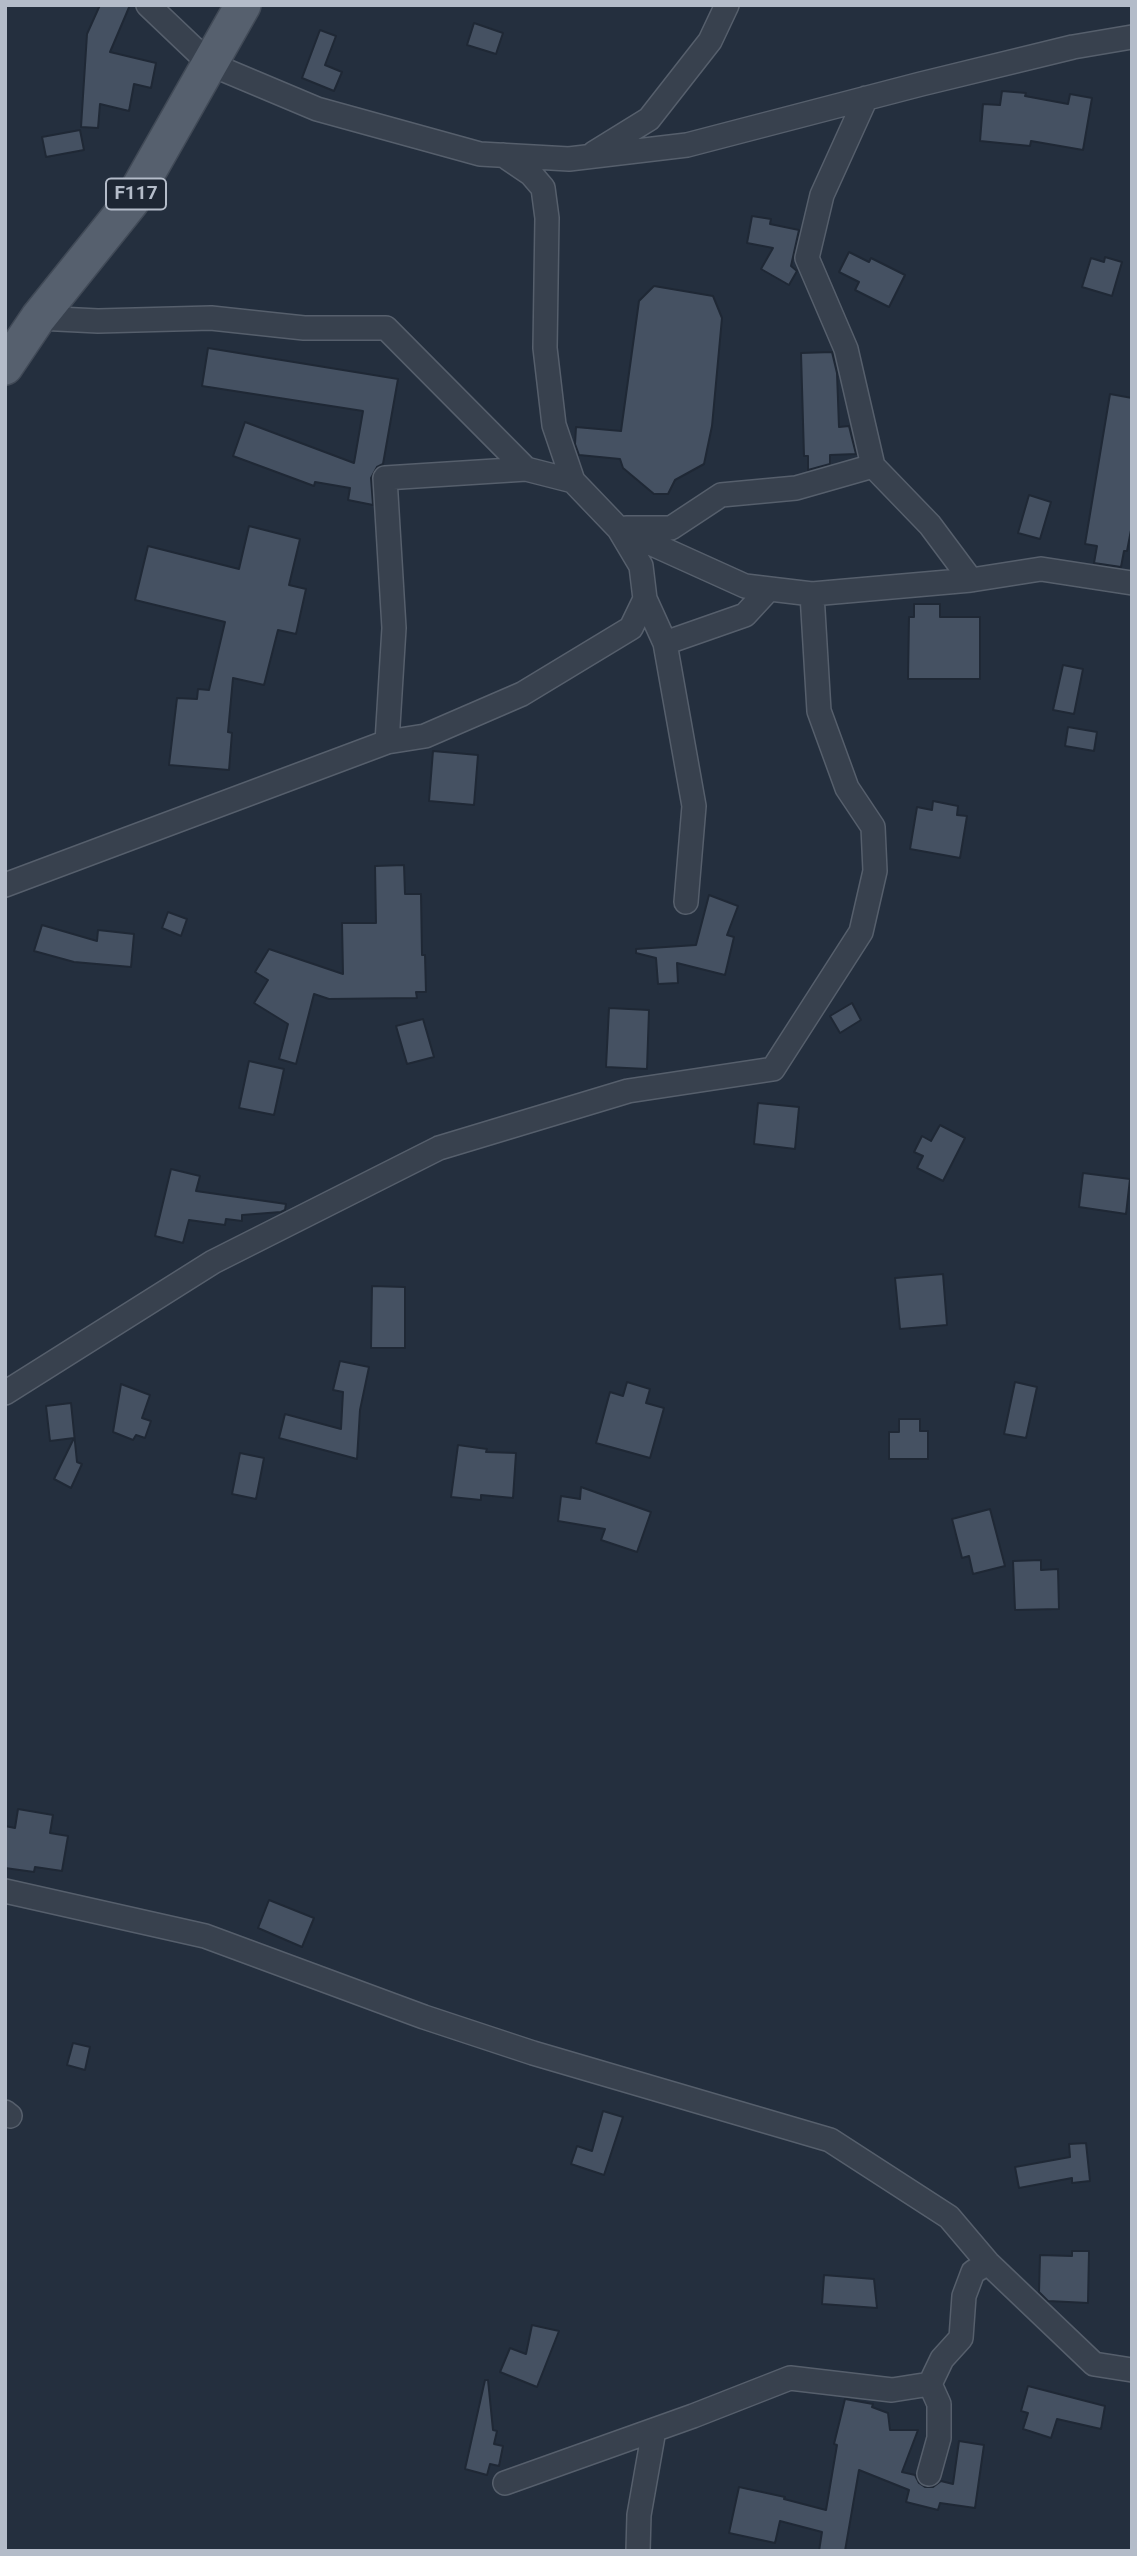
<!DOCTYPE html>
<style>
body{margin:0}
#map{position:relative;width:1137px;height:2556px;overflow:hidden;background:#242f3e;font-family:Roboto,sans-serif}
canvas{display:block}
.frame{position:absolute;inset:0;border:7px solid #b4bcc9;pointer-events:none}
</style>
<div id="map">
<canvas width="1137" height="2556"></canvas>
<div class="frame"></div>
</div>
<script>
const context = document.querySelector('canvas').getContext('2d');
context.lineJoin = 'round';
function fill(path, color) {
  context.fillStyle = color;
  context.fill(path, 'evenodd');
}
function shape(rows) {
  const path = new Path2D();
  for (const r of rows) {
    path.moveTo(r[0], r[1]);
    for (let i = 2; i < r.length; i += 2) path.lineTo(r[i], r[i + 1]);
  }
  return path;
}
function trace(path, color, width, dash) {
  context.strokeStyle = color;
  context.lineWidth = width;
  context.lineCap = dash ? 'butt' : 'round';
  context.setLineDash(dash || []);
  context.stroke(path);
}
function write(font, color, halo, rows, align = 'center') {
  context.font = font + ' Roboto,sans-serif';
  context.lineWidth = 5;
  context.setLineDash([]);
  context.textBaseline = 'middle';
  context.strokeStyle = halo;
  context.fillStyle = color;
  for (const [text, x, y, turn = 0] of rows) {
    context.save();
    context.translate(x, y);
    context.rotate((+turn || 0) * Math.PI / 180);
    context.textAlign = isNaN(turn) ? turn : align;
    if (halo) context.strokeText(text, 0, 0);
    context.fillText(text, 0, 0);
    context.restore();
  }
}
const building = shape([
 [100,5,130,5,110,52,156,63,151,88,134,84,129,111,100,104,98,128,81,127,87,34,100,5],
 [474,23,503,33,496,54,467,45,474,23],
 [320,30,336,36,325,65,342,72,334,91,302,78,320,30],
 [1002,91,1026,93,1025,96,1068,104,1070,94,1092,98,1083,150,1031,141,1030,146,980,141,983,104,1000,105,1002,91],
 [80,130,84,150,46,157,42,137,80,130],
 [752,216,771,219,770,224,799,230,791,266,797,271,789,285,761,269,773,248,747,243,752,216],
 [849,252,869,262,871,258,905,275,889,307,855,290,859,282,839,272,849,252],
 [1105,257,1122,262,1112,296,1082,287,1091,258,1104,262,1105,257],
 [654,286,713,296,722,318,712,426,704,464,675,480,668,494,654,494,623,468,620,459,579,455,575,444,576,427,621,431,639,301,654,286],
 [208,348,398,379,383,464,377,467,371,478,373,505,348,500,350,488,315,482,314,486,233,456,245,422,354,463,363,411,202,386,208,348],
 [832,352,837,373,839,427,849,426,856,454,830,455,830,464,808,470,808,456,804,456,801,353,832,352],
 [1110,394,1132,398,1132,525,1127,551,1124,551,1121,567,1094,563,1097,546,1085,544,1110,394],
 [1029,495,1051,502,1040,539,1018,533,1029,495],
 [249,526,300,539,289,585,306,589,296,634,278,630,264,685,233,678,228,732,232,733,229,770,169,765,177,698,197,699,198,689,209,690,225,622,135,600,148,546,239,569,249,526],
 [914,604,940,604,940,617,980,617,980,679,908,679,909,617,914,617,914,604],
 [1063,665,1083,669,1074,714,1053,710,1063,665],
 [1068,727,1097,732,1094,751,1065,746,1068,727],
 [433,751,478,755,474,805,429,801,433,751],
 [933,801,958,806,957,815,967,816,960,858,910,849,917,807,932,810,933,801],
 [404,865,405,894,421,894,422,955,425,955,426,992,416,992,417,998,329,999,314,994,296,1064,279,1059,288,1024,254,1003,268,980,255,972,269,949,343,974,342,923,376,923,375,866,404,865],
 [709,895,738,906,727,935,734,937,725,975,677,963,678,983,658,984,656,958,636,953,636,949,696,945,709,895],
 [168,912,187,919,181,936,162,928,168,912],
 [42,925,97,941,98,930,134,934,131,967,74,962,34,951,42,925],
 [852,1003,861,1020,840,1033,830,1016,852,1003],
 [609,1008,649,1010,647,1069,606,1067,609,1008],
 [423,1019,434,1057,407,1064,396,1026,423,1019],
 [249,1061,284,1069,274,1115,239,1108,249,1061],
 [758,1103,799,1107,795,1149,754,1144,758,1103],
 [940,1125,965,1138,943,1181,917,1168,923,1156,914,1152,922,1136,931,1141,940,1125],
 [171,1169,200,1176,196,1191,286,1204,285,1210,281,1212,242,1215,242,1221,226,1219,225,1225,189,1220,183,1243,155,1236,171,1169],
 [1083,1173,1130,1179,1126,1214,1079,1207,1083,1173],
 [943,1274,947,1325,900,1329,895,1278,943,1274],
 [372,1286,405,1287,405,1348,371,1348,372,1286],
 [340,1361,369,1367,360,1410,357,1459,279,1438,285,1414,341,1429,343,1392,333,1390,340,1361],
 [627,1382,650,1389,646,1403,664,1408,650,1458,596,1443,610,1392,623,1396,627,1382],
 [1015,1382,1037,1387,1026,1438,1004,1434,1015,1382],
 [121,1384,150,1395,142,1418,151,1421,145,1438,136,1435,133,1440,113,1432,121,1384],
 [71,1403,77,1462,82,1464,71,1488,54,1479,74,1438,50,1441,46,1406,71,1403],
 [899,1419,920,1419,920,1431,928,1431,928,1459,889,1459,889,1432,899,1432,899,1419],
 [458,1445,487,1449,486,1452,516,1453,513,1498,481,1495,481,1500,451,1497,458,1445],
 [240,1453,264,1458,256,1499,232,1494,240,1453],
 [581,1487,651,1512,637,1552,601,1540,605,1529,558,1521,561,1496,580,1499,581,1487],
 [990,1509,1005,1566,973,1574,969,1556,962,1558,952,1519,990,1509],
 [1041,1560,1041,1570,1058,1569,1059,1609,1015,1610,1013,1561,1041,1560],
 [18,1809,53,1815,50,1833,68,1836,62,1871,35,1867,34,1872,5,1868,5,1826,15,1828,18,1809],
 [269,1900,314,1918,302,1947,258,1928,269,1900],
 [73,2043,90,2047,85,2070,67,2065,73,2043],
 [603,2111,623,2117,604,2175,571,2164,577,2146,592,2151,603,2111],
 [1086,2143,1090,2181,1072,2183,1072,2178,1019,2188,1015,2167,1070,2157,1069,2144,1086,2143],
 [1072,2251,1089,2251,1088,2303,1048,2301,1039,2292,1040,2255,1072,2256,1072,2251],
 [824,2275,874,2279,877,2308,822,2304,824,2275],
 [532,2325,559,2331,537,2387,500,2372,510,2348,526,2354,532,2325],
 [485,2380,488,2380,493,2430,497,2431,494,2444,503,2446,499,2466,490,2464,487,2475,465,2469,485,2380],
 [1028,2386,1105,2406,1101,2429,1057,2419,1051,2438,1023,2429,1028,2413,1021,2411,1028,2386],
 [845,2399,873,2404,872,2407,888,2413,890,2430,918,2430,902,2472,915,2475,919,2483,925,2487,933,2487,941,2481,953,2484,959,2441,984,2445,975,2508,940,2503,938,2510,906,2502,909,2490,859,2470,845,2551,819,2551,822,2532,780,2521,775,2543,729,2533,739,2487,785,2497,784,2499,826,2510,837,2445,834,2444,845,2399]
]);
fill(building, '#455162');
trace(building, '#1f2835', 2);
const minor = shape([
 [148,5,210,64,317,109,480,154,569,159,687,145,921,84,1073,47,1132,37],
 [866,98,822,195,807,258,846,349,873,466,930,525,971,580],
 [594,153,649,119,710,41,727,5],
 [38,318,98,321,211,318,304,328,386,328,526,469,385,478,394,628,387,742],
 [526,469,573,481],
 [626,528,671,528,721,495,796,488,873,466],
 [619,529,745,586,812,594,971,580,1041,569,1132,583],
 [645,599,665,643,694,806,686,902],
 [665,643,745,615,769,589],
 [5,885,387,742,425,736,522,694,631,628,645,599,641,566,619,529,573,481,554,425,545,348,547,218,543,188,531,174,503,155],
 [5,1393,213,1262,439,1148,628,1091,773,1069,861,932,875,871,873,827,847,788,819,711,812,594],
 [5,1891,205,1936,424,2017,533,2053,830,2140,949,2217,988,2263,1094,2364,1132,2370],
 [5,2112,10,2116],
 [929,2474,939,2438,939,2404,930,2384,942,2359,961,2338,964,2296,973,2272,988,2263],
 [505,2483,693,2416,790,2378,892,2390,930,2384],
 [638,2551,639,2515,654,2430]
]);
const primary = shape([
 [5,367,38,318,131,202,243,5]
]);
trace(minor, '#565f6c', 26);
trace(primary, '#414a57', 38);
trace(minor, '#38414e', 23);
trace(primary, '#56606e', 35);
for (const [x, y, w] of [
 [136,194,60]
]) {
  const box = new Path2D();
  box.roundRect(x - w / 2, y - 15.5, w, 31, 5);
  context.fillStyle = '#1d2633';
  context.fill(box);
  trace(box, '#b4bcc9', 2);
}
write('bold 19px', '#b4bcc9', null, [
 ["F117",136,194]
]);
</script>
